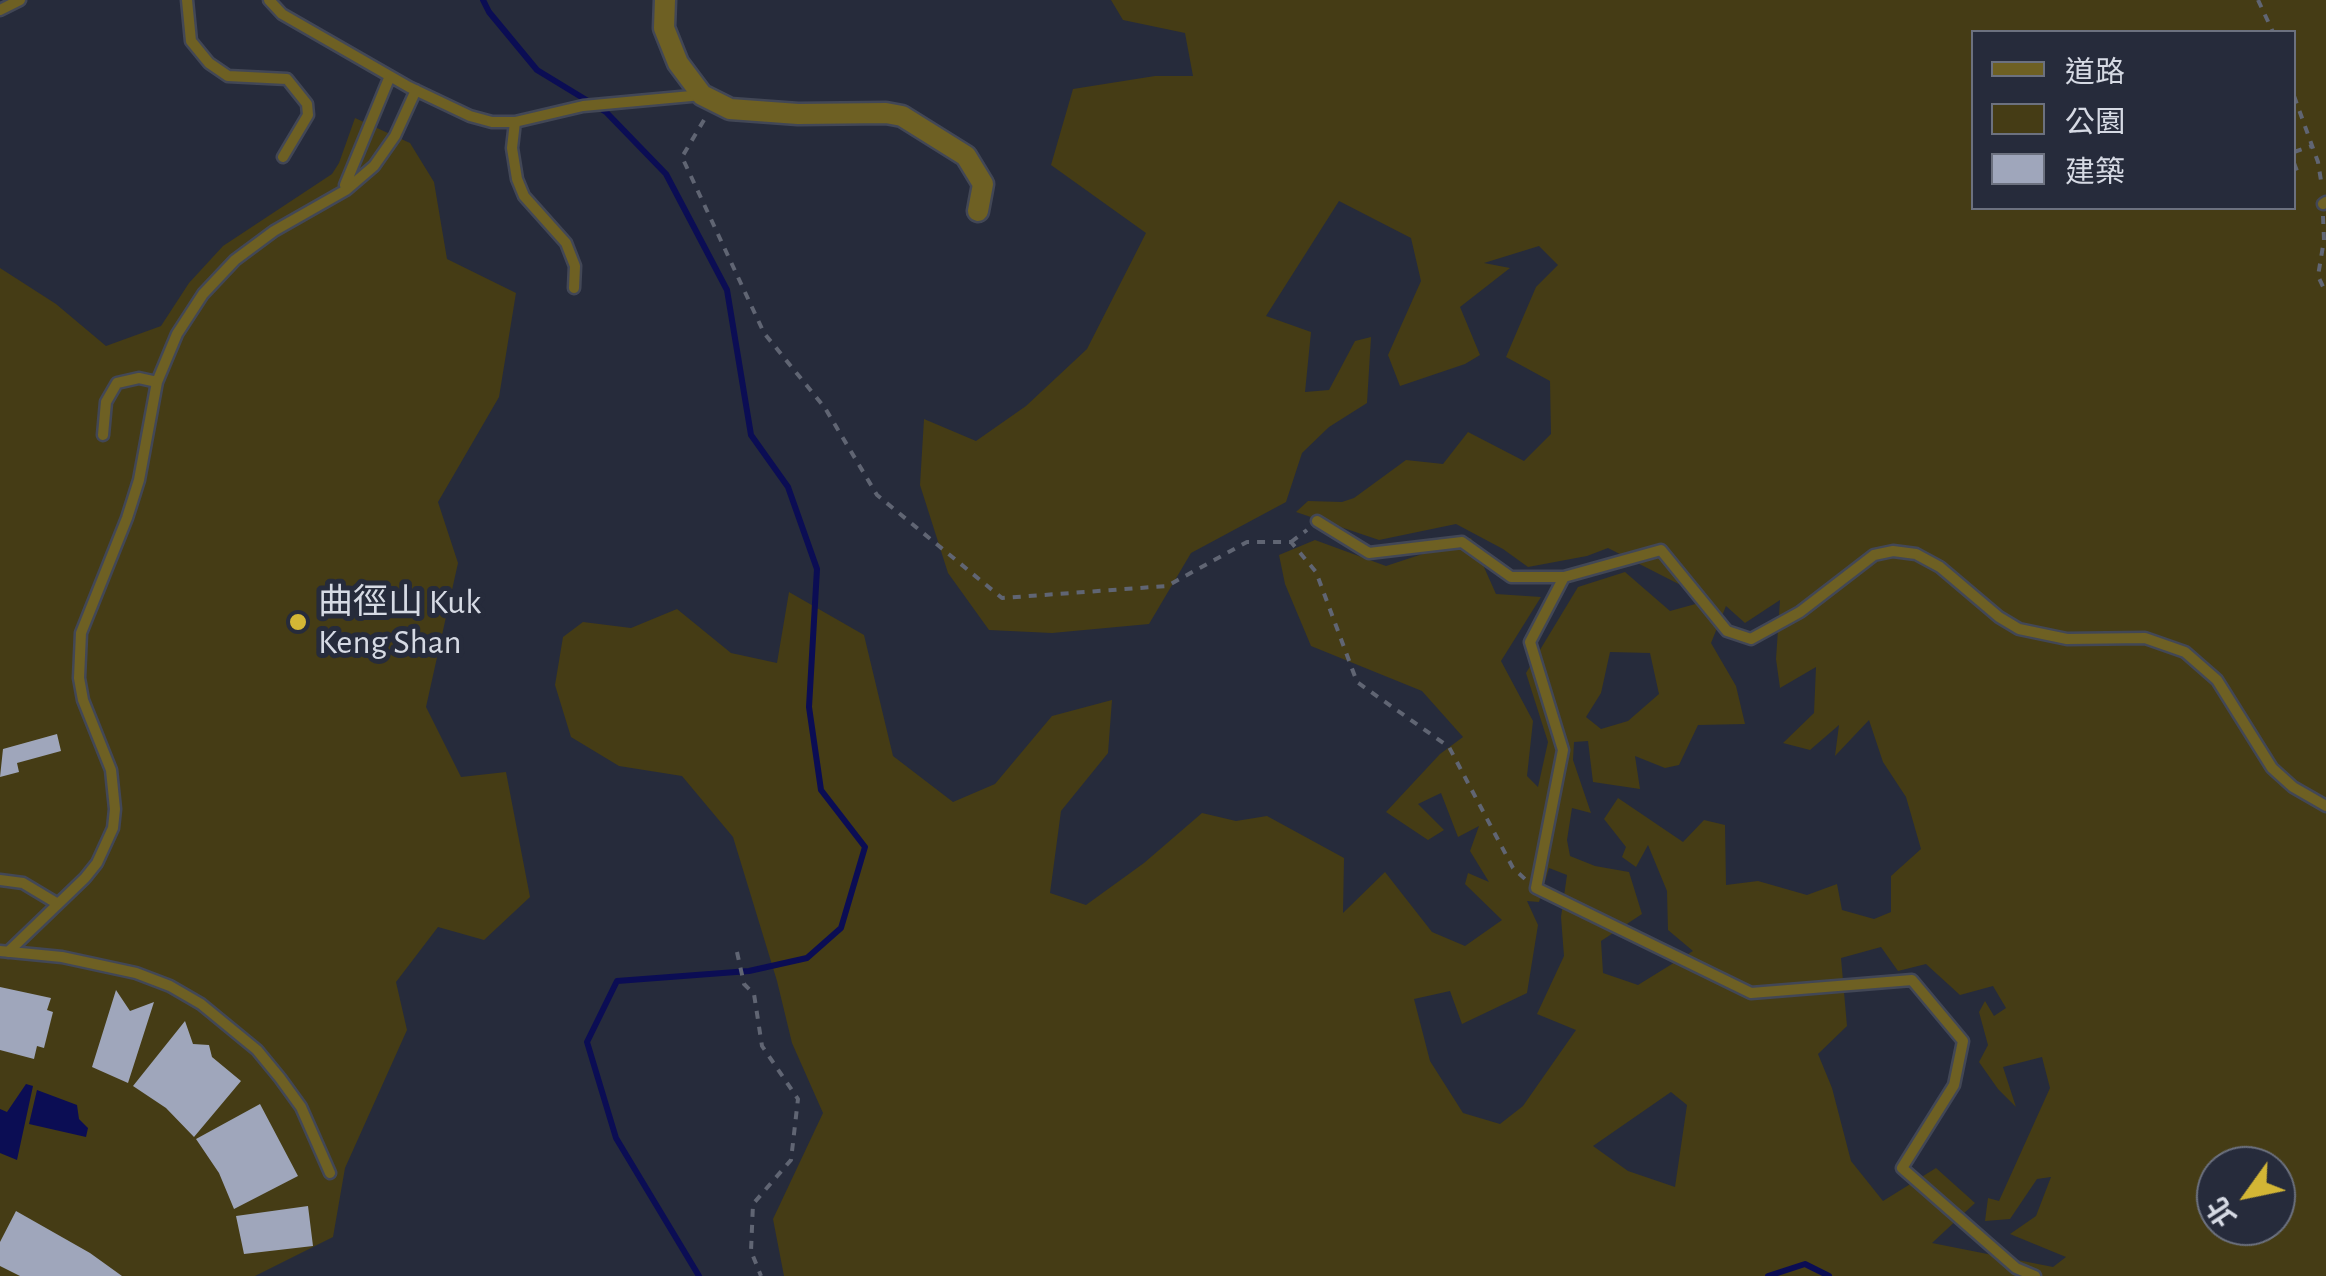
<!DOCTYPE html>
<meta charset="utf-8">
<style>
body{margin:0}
#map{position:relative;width:2326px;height:1276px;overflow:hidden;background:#262b3b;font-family:"Alegreya Sans","Noto Sans TC",sans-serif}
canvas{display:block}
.legend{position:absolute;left:1971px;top:30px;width:325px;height:180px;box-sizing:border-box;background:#262b3b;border:2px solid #6c717f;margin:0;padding:12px 18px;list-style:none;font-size:30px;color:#d6dae4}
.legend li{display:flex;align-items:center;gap:20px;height:50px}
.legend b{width:50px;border:2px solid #6c717f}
.north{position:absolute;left:2196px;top:1146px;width:100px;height:100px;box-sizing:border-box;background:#262b3b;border:2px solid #6c717f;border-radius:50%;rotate:237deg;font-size:28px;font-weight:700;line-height:40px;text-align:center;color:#d6dae4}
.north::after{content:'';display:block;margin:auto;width:35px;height:45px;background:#d3b635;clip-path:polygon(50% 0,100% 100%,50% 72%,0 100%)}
</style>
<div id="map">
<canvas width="2326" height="1276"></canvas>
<ul class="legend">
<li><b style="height:12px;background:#6e6023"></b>道路</li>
<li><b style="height:28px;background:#453c15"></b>公園</li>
<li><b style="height:28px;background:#9fa6bb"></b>建築</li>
</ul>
<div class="north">北</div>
</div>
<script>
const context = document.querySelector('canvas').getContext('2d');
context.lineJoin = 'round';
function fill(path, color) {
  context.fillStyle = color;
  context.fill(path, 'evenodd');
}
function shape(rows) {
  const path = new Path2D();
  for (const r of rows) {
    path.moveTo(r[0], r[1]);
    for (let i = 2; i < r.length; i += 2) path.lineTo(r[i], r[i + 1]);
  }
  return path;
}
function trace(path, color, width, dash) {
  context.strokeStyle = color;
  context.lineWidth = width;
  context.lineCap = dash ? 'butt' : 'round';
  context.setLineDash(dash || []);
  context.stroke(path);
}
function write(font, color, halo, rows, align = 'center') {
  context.font = font + ' "Alegreya Sans","Noto Sans TC",sans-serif';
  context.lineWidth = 10;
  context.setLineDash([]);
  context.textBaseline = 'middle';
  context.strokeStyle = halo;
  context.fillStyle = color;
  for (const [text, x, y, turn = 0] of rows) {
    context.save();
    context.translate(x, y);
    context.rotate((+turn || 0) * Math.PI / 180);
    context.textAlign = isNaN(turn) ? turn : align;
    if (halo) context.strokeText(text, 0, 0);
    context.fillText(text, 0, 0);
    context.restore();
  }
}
fill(shape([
 [1111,0,2326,0,2326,1276,784,1276,773,1219,823,1113,792,1043,777,981,733,837,682,776,619,766,571,737,555,685,563,637,583,622,631,628,677,609,731,653,777,663,789,592,864,635,893,756,953,802,995,784,1052,716,1112,700,1108,753,1061,811,1050,893,1086,905,1144,863,1202,813,1236,821,1267,816,1344,858,1343,913,1385,872,1432,932,1465,946,1502,920,1465,884,1468,873,1489,882,1470,851,1479,826,1458,837,1441,793,1418,804,1444,830,1428,840,1386,812,1440,754,1463,737,1422,691,1311,646,1285,584,1279,555,1315,540,1386,566,1471,538,1496,594,1541,597,1501,661,1533,721,1527,776,1538,787,1548,742,1526,673,1578,587,1625,572,1670,611,1710,600,1608,548,1587,556,1528,567,1503,549,1456,524,1379,540,1296,512,1308,501,1342,502,1354,498,1406,460,1443,464,1468,432,1524,461,1551,434,1550,381,1506,357,1536,287,1558,265,1539,246,1484,263,1510,268,1460,307,1480,355,1465,364,1400,386,1388,355,1421,281,1411,238,1339,201,1266,316,1311,332,1305,392,1329,390,1355,341,1371,337,1367,403,1329,427,1302,453,1286,502,1191,553,1149,624,1052,633,989,630,948,573,920,485,924,419,976,441,1026,406,1087,349,1146,233,1051,165,1073,89,1155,76,1193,76,1185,33,1123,20],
 [1974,32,2294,32,2294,208,1974,208],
 [1780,600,1776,659,1780,688,1816,667,1814,713,1783,743,1810,750,1839,725,1835,756,1869,720,1883,762,1906,797,1921,849,1891,876,1891,912,1874,919,1842,910,1837,884,1807,895,1758,881,1726,885,1725,825,1704,820,1683,842,1618,798,1604,819,1626,847,1622,857,1636,867,1648,845,1667,891,1668,930,1693,951,1638,985,1603,973,1601,941,1642,914,1629,872,1595,866,1570,856,1567,840,1572,808,1591,813,1573,760,1574,742,1588,741,1593,782,1640,789,1635,756,1665,768,1679,765,1698,725,1745,724,1736,686,1711,643,1726,606,1745,623],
 [1610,652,1650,653,1659,694,1628,721,1601,729,1586,717,1601,693],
 [1549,868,1567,875,1561,917,1564,956,1537,1014,1576,1030,1523,1106,1500,1124,1463,1113,1430,1061,1414,999,1450,991,1462,1024,1527,993,1538,925,1527,901,1539,902],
 [1881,947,1898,971,1926,964,1960,995,1993,986,2006,1008,1994,1016,1985,1001,1979,1012,1988,1045,1979,1062,1998,1089,2016,1107,2003,1067,2042,1057,2050,1088,1999,1201,1988,1198,1985,1221,2010,1219,2037,1179,2051,1177,2036,1216,2010,1234,2066,1257,2053,1267,1932,1243,1975,1203,1936,1168,1883,1201,1851,1161,1832,1088,1818,1054,1847,1026,1841,958],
 [1671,1092,1687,1105,1675,1187,1628,1171,1593,1146],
 [2216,1166,2276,1166,2276,1226,2216,1226],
 [355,118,410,143,434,182,447,259,516,293,499,397,438,502,458,563,426,707,461,777,506,772,530,897,484,940,438,927,396,982,407,1030,345,1168,333,1237,255,1276,0,1276,0,268,56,304,106,346,161,326,189,283,223,246,332,174,339,163]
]), '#453c15');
fill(shape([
 [26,1084,33,1086,17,1160,0,1153,0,1109,7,1112],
 [37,1090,77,1105,79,1119,88,1128,86,1137,29,1124]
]), '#0b0d54');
trace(shape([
 [483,0,489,12,537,70,606,112,666,174,727,290,751,435,788,487,817,569,809,707,821,790,865,847,841,928,807,958,749,971,617,981,587,1042,616,1138,699,1276],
 [1768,1276,1805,1264,1829,1276]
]), '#0b0d54', 6);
fill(shape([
 [57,734,61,751,17,763,19,772,0,777,3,749],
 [0,987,51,998,47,1010,53,1012,44,1048,37,1046,34,1059,0,1050],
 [116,990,130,1011,154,1002,128,1083,92,1067],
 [185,1021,193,1044,209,1045,212,1057,241,1081,194,1137,166,1108,133,1086],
 [260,1104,298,1176,234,1209,219,1173,196,1139],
 [308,1206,313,1246,244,1254,236,1216],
 [16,1211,90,1253,122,1276,20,1276,0,1266,0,1242]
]), '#9fa6bb');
const service = shape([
 [187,0,191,41,209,63,228,76,287,79,307,104,308,115,283,157],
 [269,0,282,14,409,87,470,116,492,122,515,122,583,106,702,95],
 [0,10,20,0],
 [515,122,512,148,517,179,524,196,566,243,575,266,574,288],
 [345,185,390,76],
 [2323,204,2326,202],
 [103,435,106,402,117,383,139,378,157,382],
 [1317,521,1369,553,1462,542,1511,577,1564,577],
 [0,880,23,883,58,904],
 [0,951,62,957,136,973,170,986,201,1004,257,1050,280,1078,301,1107,330,1173],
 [8,952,85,878,97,863,113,828,115,809,111,770,83,700,79,678,81,633,127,518,139,480,157,382,177,334,203,294,235,260,274,231,346,190,374,166,395,136,416,90],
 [2035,1276,2016,1268,1902,1168,1954,1085,1963,1041,1912,980,1751,993,1536,888,1563,750,1530,642,1564,577,1661,550,1727,631,1751,639,1800,612,1874,555,1893,551,1916,554,1940,567,1999,617,2019,629,2067,639,2145,638,2185,652,2217,680,2272,768,2293,787,2326,806]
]);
const minor = shape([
 [665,0,664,28,678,63,702,95,730,109,798,114,886,113,902,116,966,156,983,184,978,211]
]);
trace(service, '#424756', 15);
trace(minor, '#424756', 25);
trace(shape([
 [2258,0,2273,32],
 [2294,96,2318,162,2322,187],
 [704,120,682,157,764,333,825,408,877,495,1002,598,1167,586,1247,542,1291,542,1316,572,1357,682,1449,747,1513,868,1525,879],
 [2294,152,2312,146],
 [2294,163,2297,171],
 [2323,216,2324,240,2318,276,2326,293],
 [1291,542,1307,530],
 [737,952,744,984,754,994,762,1046,798,1099,791,1160,753,1204,751,1251,761,1276]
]), '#606573', 4, [8, 8]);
trace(service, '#6e6023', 10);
trace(minor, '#6e6023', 20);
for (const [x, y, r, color] of [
 [298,622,10,"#d3b635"]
]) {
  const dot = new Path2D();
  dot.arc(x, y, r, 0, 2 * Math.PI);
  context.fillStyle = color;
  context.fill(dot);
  trace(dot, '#262b3b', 4);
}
write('35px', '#d6dae4', '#262b3b', [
 ["曲徑山 Kuk",318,602],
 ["Keng Shan",318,642]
], 'left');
</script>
